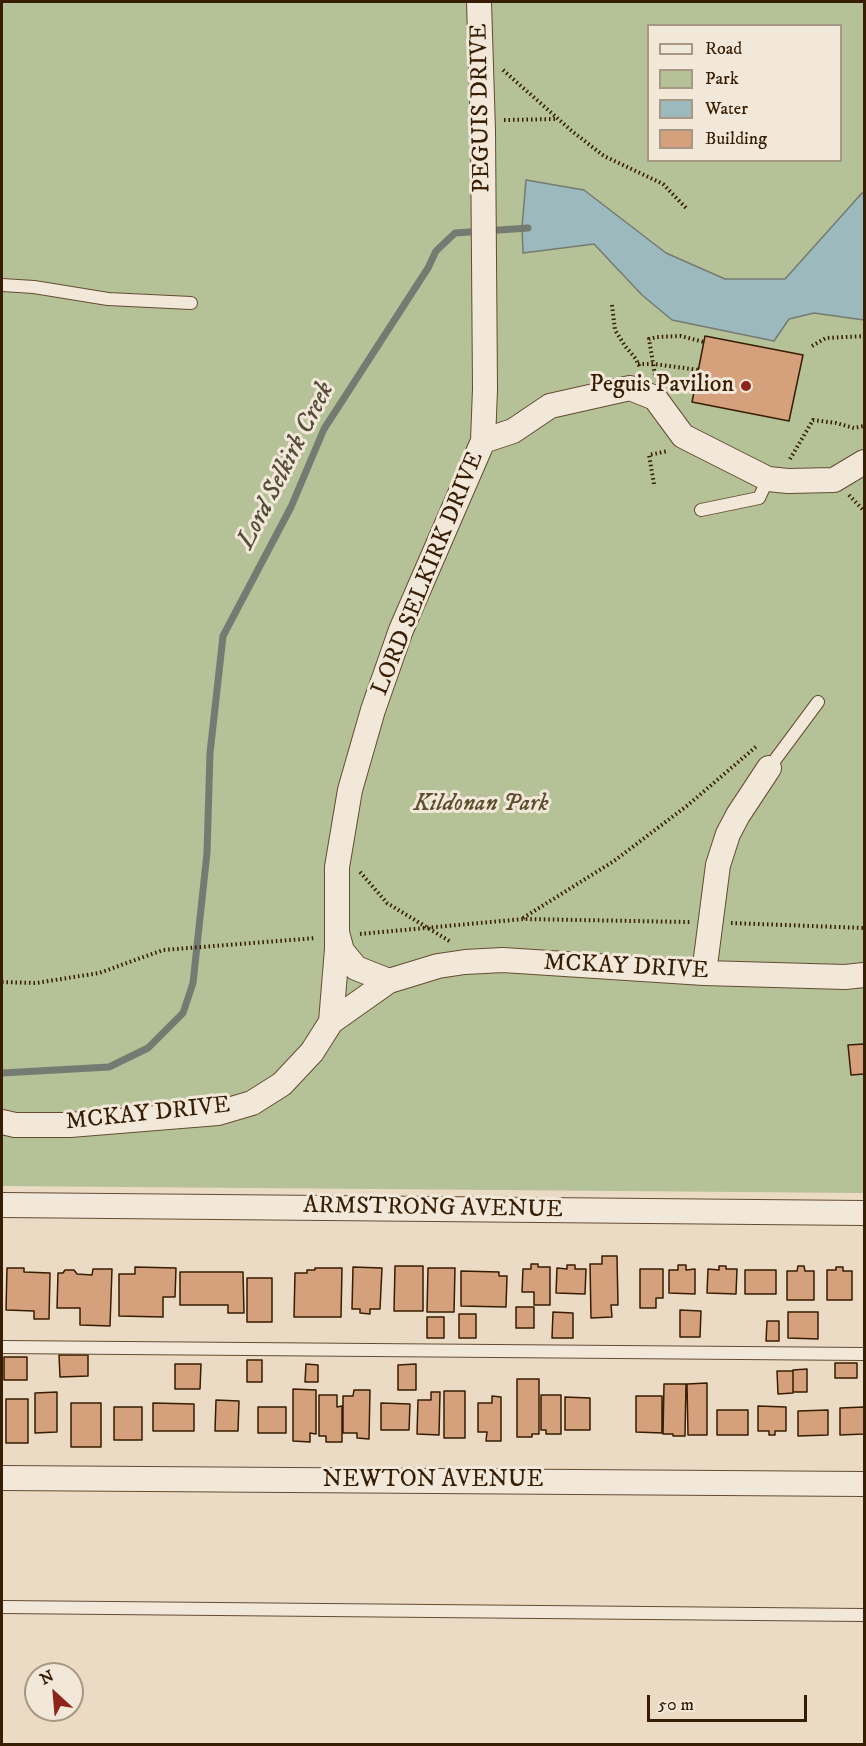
<!DOCTYPE html>
<style>
body{margin:0}
#map{position:relative;width:866px;height:1746px;overflow:hidden;background:#ebdbc4;font-family:"IM FELL DW Pica",serif}
canvas{display:block}
.frame{position:absolute;inset:0;border:3px solid #371d01;pointer-events:none}
.legend{position:absolute;left:647px;top:24px;width:195px;height:138px;box-sizing:border-box;background:#f2e8d9;border:2px solid #a79783;margin:0;padding:8px 10px;list-style:none;font-size:18px;color:#371d01}
.legend li{display:flex;align-items:center;gap:12px;height:30px}
.legend b{width:30px;border:2px solid #a79783}
.north{position:absolute;left:24px;top:1662px;width:60px;height:60px;box-sizing:border-box;background:#f2e8d9;border:2px solid #a79783;border-radius:50%;rotate:334deg;font-size:16px;font-weight:700;line-height:24px;text-align:center;color:#371d01}
.north::after{content:'';display:block;margin:auto;width:21px;height:27px;background:#8f2418;clip-path:polygon(50% 0,100% 100%,50% 72%,0 100%)}
.scale{position:absolute;left:647px;top:1695px;width:160px;height:27px;box-sizing:border-box;border:3px solid #371d01;border-top:0;padding-left:8px;font-size:18px;line-height:21px;white-space:nowrap;color:#371d01;-webkit-text-stroke:4px #f2e8d9;paint-order:stroke}
</style>
<div id="map">
<canvas width="866" height="1746"></canvas>
<div class="frame"></div>
<ul class="legend">
<li><b style="height:8px;background:#f2e8d9"></b>Road</li>
<li><b style="height:16px;background:#b5c196"></b>Park</li>
<li><b style="height:16px;background:#9cb9be"></b>Water</li>
<li><b style="height:16px;background:#d5a07c"></b>Building</li>
</ul>
<div class="north">N</div>
<div class="scale">50 m</div>
</div>
<script>
const context = document.querySelector('canvas').getContext('2d');
context.lineJoin = 'round';
function fill(path, color) {
  context.fillStyle = color;
  context.fill(path, 'evenodd');
}
function shape(rows) {
  const path = new Path2D();
  for (const r of rows) {
    path.moveTo(r[0], r[1]);
    for (let i = 2; i < r.length; i += 2) path.lineTo(r[i], r[i + 1]);
  }
  return path;
}
function trace(path, color, width, dash) {
  context.strokeStyle = color;
  context.lineWidth = width;
  context.lineCap = dash ? 'butt' : 'round';
  context.setLineDash(dash || []);
  context.stroke(path);
}
function write(font, color, halo, rows, align = 'center') {
  context.font = font + ' "IM FELL DW Pica",serif';
  context.lineWidth = 6;
  context.setLineDash([]);
  context.textBaseline = 'middle';
  context.strokeStyle = halo;
  context.fillStyle = color;
  for (const [text, x, y, turn = 0] of rows) {
    context.save();
    context.translate(x, y);
    context.rotate((+turn || 0) * Math.PI / 180);
    context.textAlign = isNaN(turn) ? turn : align;
    if (halo) context.strokeText(text, 0, 0);
    context.fillText(text, 0, 0);
    context.restore();
  }
}
fill(shape([
 [2,2,864,2,864,1193,2,1186],
 [648,26,840,26,840,160,648,160]
]), '#b5c196');
const water = shape([
 [526,180,584,190,666,253,725,279,785,279,862,193,864,194,864,320,814,313,789,319,774,341,672,320,642,295,594,244,523,253,522,227,526,180]
]);
fill(water, '#9cb9be');
trace(water, '#747b72', 1.5);
trace(shape([
 [2,1073,109,1067,148,1048,183,1013,193,983,207,853,210,753,223,636,291,507,324,429,428,268,436,251,455,233,528,228]
]), '#747b72', 7);
const building = shape([
 [705,336,803,355,789,421,692,402,705,336],
 [864,1044,864,1074,851,1075,848,1045,864,1044],
 [602,1256,617,1256,618,1305,611,1305,612,1317,591,1318,590,1264,602,1264,602,1256],
 [531,1264,538,1264,538,1267,550,1267,550,1305,534,1305,534,1292,522,1292,523,1269,531,1269,531,1264],
 [567,1265,575,1265,575,1269,586,1269,585,1294,556,1293,557,1268,567,1269,567,1265],
 [678,1265,686,1265,686,1270,695,1269,695,1294,669,1293,669,1270,678,1270,678,1265],
 [395,1266,423,1266,423,1311,394,1311,395,1266],
 [719,1266,726,1266,726,1269,737,1269,736,1294,707,1293,708,1269,719,1270,719,1266],
 [798,1266,804,1266,805,1271,814,1271,814,1300,787,1300,787,1271,797,1271,798,1266],
 [135,1267,176,1268,175,1297,163,1297,163,1317,119,1316,119,1274,135,1274,135,1267],
 [353,1267,382,1268,380,1309,370,1309,370,1314,360,1313,360,1309,352,1309,353,1267],
 [836,1267,843,1267,843,1271,852,1271,852,1300,827,1300,827,1270,836,1270,836,1267],
 [7,1268,24,1268,24,1272,50,1273,49,1319,34,1319,34,1311,6,1310,7,1268],
 [315,1268,342,1268,341,1317,294,1317,295,1273,307,1273,307,1270,315,1270,315,1268],
 [428,1268,455,1268,454,1312,427,1312,428,1268],
 [93,1269,112,1269,110,1326,80,1325,80,1308,57,1308,58,1273,63,1273,65,1270,74,1270,77,1274,92,1275,93,1269],
 [640,1269,663,1269,663,1298,656,1298,656,1308,640,1308,640,1269],
 [745,1270,776,1270,776,1294,745,1294,745,1270],
 [461,1271,499,1272,499,1276,507,1276,506,1307,461,1306,461,1271],
 [180,1272,243,1272,244,1313,228,1313,228,1305,180,1305,180,1272],
 [247,1278,272,1278,272,1322,247,1322,247,1278],
 [516,1307,534,1307,534,1328,516,1328,516,1307],
 [680,1310,701,1311,700,1337,680,1337,680,1310],
 [553,1312,573,1313,573,1338,552,1338,553,1312],
 [788,1312,818,1312,818,1339,788,1338,788,1312],
 [459,1314,476,1314,476,1338,459,1338,459,1314],
 [427,1317,444,1317,444,1338,427,1338,427,1317],
 [767,1321,779,1321,779,1341,766,1341,767,1321],
 [59,1355,88,1355,88,1376,60,1377,59,1355],
 [4,1357,27,1357,27,1380,4,1380,4,1357],
 [247,1360,262,1360,262,1382,247,1382,247,1360],
 [835,1363,857,1363,857,1378,835,1378,835,1363],
 [175,1364,201,1364,200,1389,175,1389,175,1364],
 [306,1364,318,1365,318,1382,305,1382,306,1364],
 [416,1364,416,1390,398,1390,398,1365,416,1364],
 [807,1369,807,1392,793,1392,793,1370,807,1369],
 [777,1371,793,1371,793,1393,778,1394,777,1371],
 [517,1379,539,1379,539,1434,532,1434,532,1437,517,1437,517,1379],
 [707,1383,707,1435,688,1435,687,1384,707,1383],
 [664,1384,686,1384,685,1436,673,1436,673,1434,663,1434,664,1384],
 [293,1389,316,1390,316,1434,310,1433,310,1442,293,1441,293,1389],
 [354,1390,370,1390,369,1439,357,1438,357,1433,343,1433,343,1396,353,1396,354,1390],
 [444,1391,465,1391,465,1438,444,1438,444,1391],
 [57,1392,57,1432,35,1433,35,1393,57,1392],
 [431,1392,440,1392,439,1435,417,1434,418,1400,431,1400,431,1392],
 [319,1395,337,1395,337,1407,342,1406,342,1442,326,1442,326,1436,319,1436,319,1395],
 [541,1395,561,1395,561,1434,546,1434,546,1430,541,1430,541,1395],
 [492,1396,501,1397,501,1441,486,1441,487,1432,478,1432,478,1403,492,1403,492,1396],
 [636,1396,662,1396,662,1433,636,1432,636,1396],
 [565,1397,590,1398,590,1430,565,1430,565,1397],
 [6,1399,28,1399,28,1443,6,1443,6,1399],
 [216,1400,239,1401,238,1431,215,1431,216,1400],
 [71,1403,101,1403,101,1447,71,1447,71,1403],
 [153,1403,194,1404,194,1431,153,1431,153,1403],
 [381,1403,410,1404,409,1430,381,1430,381,1403],
 [758,1406,786,1407,786,1431,775,1431,775,1435,769,1435,769,1431,758,1431,758,1406],
 [114,1407,142,1407,142,1440,114,1440,114,1407],
 [258,1407,286,1407,286,1433,258,1433,258,1407],
 [864,1407,864,1434,840,1435,840,1408,864,1407],
 [717,1410,748,1410,748,1435,717,1435,717,1410],
 [828,1410,828,1435,798,1436,798,1411,828,1410]
]);
fill(building, '#d5a07c');
trace(building, '#371d01', 1.5);
const lane = shape([
 [2,285,34,287,108,299,191,303],
 [701,510,759,498,768,479],
 [769,768,818,702],
 [2,1347,864,1354],
 [2,1607,864,1615]
]);
const street = shape([
 [483,441,513,431,550,406,630,388,655,398,683,436,768,479,788,481,834,480,864,462],
 [338,936,342,951,356,968,389,981],
 [704,973,718,865,728,834,738,815,769,768],
 [331,1022,337,949,337,867,350,790,373,710,401,630,483,441,485,389,483,131,479,2],
 [2,1122,15,1125,70,1125,218,1113,252,1103,282,1084,312,1052,331,1022,389,981,438,966,465,962,503,960,704,973,845,977,864,975],
 [2,1205,864,1213],
 [2,1478,864,1484]
]);
trace(lane, '#644c32', 14);
trace(street, '#644c32', 26);
trace(shape([
 [503,70,573,132,604,156,663,184,686,208],
 [504,120,557,119],
 [612,305,615,330,625,346,636,359,640,368],
 [812,346,826,338,864,336],
 [638,364,654,364,699,370],
 [655,375,649,339,657,337,681,336,704,342],
 [790,459,813,420,836,423,854,428,864,426],
 [654,484,649,455,668,451],
 [849,495,864,511],
 [360,872,387,903,451,942],
 [523,918,614,861,688,805,758,745],
 [731,923,864,928],
 [360,934,523,919,690,922],
 [2,982,36,983,99,973,163,950,316,938]
]), '#371d01', 4, [1.5, 3]);
trace(lane, '#f2e8d9', 12);
trace(street, '#f2e8d9', 24);
for (const [x, y, r, color] of [
 [746,386,6,"#8f2418"]
]) {
  const dot = new Path2D();
  dot.arc(x, y, r, 0, 2 * Math.PI);
  context.fillStyle = color;
  context.fill(dot);
  trace(dot, '#f2e8d9', 2);
}
write('24px', '#371d01', '#f2e8d9', [
 ["PEGUIS DRIVE",482,108,-91],
 ["LORD SELKIRK DRIVE",429,574,-68],
 ["MCKAY DRIVE",626,968,3],
 ["MCKAY DRIVE",148,1115,-6],
 ["ARMSTRONG AVENUE",433,1209,1],
 ["NEWTON AVENUE",433,1481]
]);
write('24px', '#371d01', '#f2e8d9', [
 ["Peguis Pavilion",734,386]
], 'right');
write('italic 24px', '#5d4e2e', '#f2e8d9', [
 ["Kildonan Park",481,805]
]);
write('italic 26px', '#554c3a', '#f2e8d9', [
 ["Lord Selkirk Creek",287,466,-63]
]);
</script>
